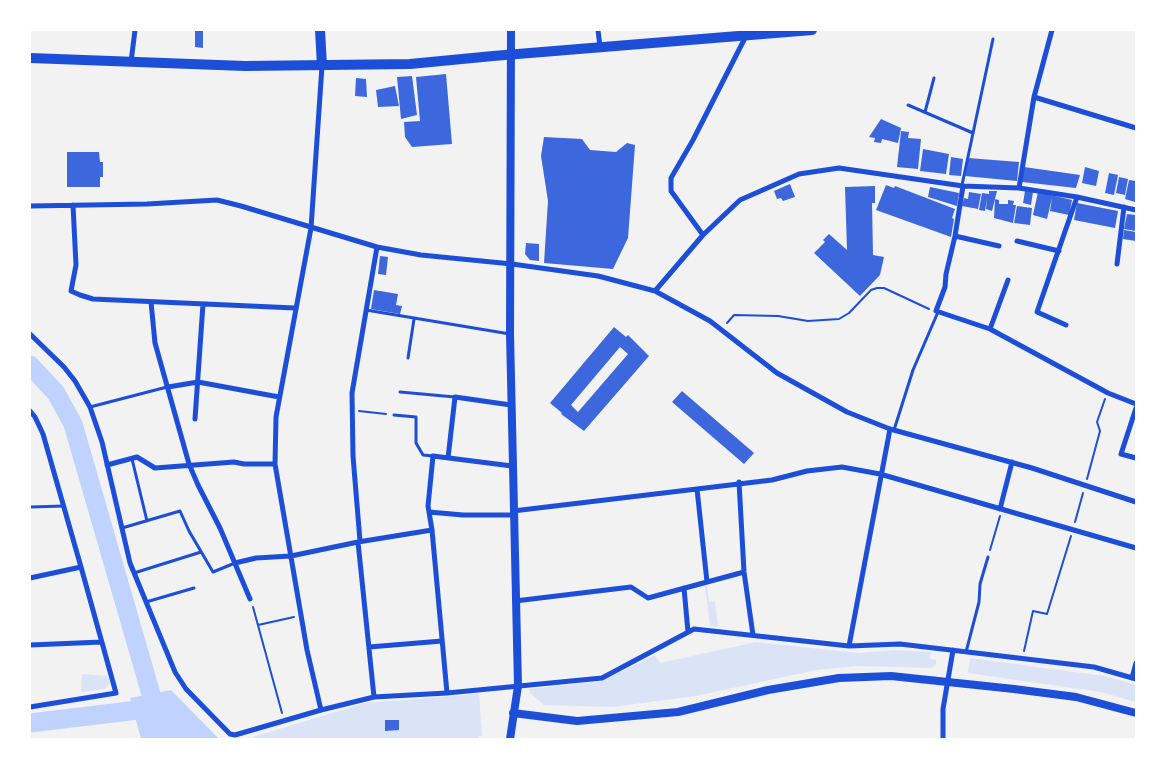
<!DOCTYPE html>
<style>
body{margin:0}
#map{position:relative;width:1166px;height:769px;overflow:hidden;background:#f2f2f2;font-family:"Exo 2",sans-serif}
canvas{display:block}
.frame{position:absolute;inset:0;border:31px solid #fff;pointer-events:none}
</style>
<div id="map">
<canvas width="1166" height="769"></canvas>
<div class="frame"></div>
</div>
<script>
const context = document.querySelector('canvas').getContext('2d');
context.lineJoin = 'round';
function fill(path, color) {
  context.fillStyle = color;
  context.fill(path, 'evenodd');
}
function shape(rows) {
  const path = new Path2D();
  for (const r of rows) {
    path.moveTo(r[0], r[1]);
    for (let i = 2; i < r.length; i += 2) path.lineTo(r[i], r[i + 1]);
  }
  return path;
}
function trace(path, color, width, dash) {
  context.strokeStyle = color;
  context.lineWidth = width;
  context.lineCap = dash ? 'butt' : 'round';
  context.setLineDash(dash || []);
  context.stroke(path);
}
fill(shape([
 [707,585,709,602,715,601,718,627,710,626,705,586],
 [756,642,858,653,895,650,931,652,930,659,936,660,936,665,931,668,857,666,816,670,696,696,612,707,544,705,530,693,529,689,602,681,655,655,660,663],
 [970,658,1105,676,1136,685,1136,702,1101,692,968,673],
 [82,674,107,676,110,683,105,689,81,692],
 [479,694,482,736,479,736,480,739,254,739,253,737,365,703]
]), '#dbe4f7');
fill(shape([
 [171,690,219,739,141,739,130,698]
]), '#bfd3fe');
trace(shape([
 [30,365,56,393,73,424,155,708,167,739],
 [30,723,155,708]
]), '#bfd3fe', 19);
fill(shape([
 [195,30,203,30,203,48,195,47],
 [446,74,452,144,412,147,405,137,404,122,420,121,416,77],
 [412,76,417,115,401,119,397,77],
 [356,78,366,79,367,97,355,96],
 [395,86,399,106,378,107,376,90],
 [881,119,901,128,898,143,882,139,881,143,874,142,875,138,869,137],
 [901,131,909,132,908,138,921,139,918,169,897,167],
 [544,137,582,139,590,150,616,152,627,143,635,145,628,238,613,269,544,263,548,201,541,156],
 [923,149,949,154,946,174,920,171],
 [67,152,99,152,100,162,103,162,103,177,100,177,100,187,67,187],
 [951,157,963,159,961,176,949,175],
 [968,158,1019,162,1017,181,965,176],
 [1024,167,1080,175,1076,188,1022,182],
 [1085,167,1099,171,1096,186,1082,183],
 [1109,173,1118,175,1114,195,1105,193],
 [1119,177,1128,179,1125,195,1116,193],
 [1129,180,1136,181,1135,202,1125,199],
 [790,184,795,197,783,201,781,198,777,199,774,191],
 [886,185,894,188,895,186,955,209,952,218,954,219,951,237,876,210],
 [875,186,875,203,872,203,873,255,884,257,880,275,860,296,814,253,825,242,823,240,829,234,847,250,845,187],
 [930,187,959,193,957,206,928,197],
 [989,191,997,191,992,211,986,209,987,199,985,211,979,210,982,193,989,194],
 [1025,191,1033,192,1031,205,1023,203],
 [969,192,981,194,978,209,962,206,964,198,968,199],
 [1038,192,1072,200,1069,215,1050,211,1052,198,1047,219,1033,215],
 [995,199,999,200,999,204,1008,204,1008,200,1014,201,1013,205,1016,205,1013,223,994,218],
 [1077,203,1118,211,1115,228,1074,220],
 [1017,206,1032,208,1030,225,1014,223],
 [1127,214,1136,215,1136,231,1124,229],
 [1124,230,1136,232,1136,241,1123,239],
 [526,243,539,244,539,261,530,260,525,254],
 [380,256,388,257,386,275,378,274],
 [374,290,398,294,396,305,402,306,400,314,371,309],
 [614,327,626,337,628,335,649,356,584,431,561,414,562,413,550,403],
 [620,347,628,354,578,412,571,405],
 [682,391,754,453,744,464,672,402],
 [385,720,399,720,399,730,385,731]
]), '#3d67dc');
trace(shape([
 [727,323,734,315,778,316,808,321,839,319,849,313,871,290,877,288,884,288,929,309],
 [359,411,386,414],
 [1087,479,1100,431,1097,422,1105,399],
 [1075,522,1083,493],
 [990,550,1000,516],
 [253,607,282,713],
 [258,625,294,617],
 [1024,651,1033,611,1047,614,1071,536]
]), '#1d4ed8', 2);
trace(shape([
 [908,105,973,133],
 [925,112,934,78],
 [962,185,993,39],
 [366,310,510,334],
 [408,358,414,319],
 [400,392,455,397],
 [90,407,167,387],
 [394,415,416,417,416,443,423,455,433,456],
 [894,430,913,370,938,312],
 [132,459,147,521],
 [30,507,64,506],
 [122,528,180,511,189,531,213,572,235,563],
 [134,573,201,552],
 [146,602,194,588],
 [966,652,979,602,980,584,988,557]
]), '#1d4ed8', 3);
trace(shape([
 [598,30,600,47],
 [131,62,135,30],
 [1034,97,1136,128],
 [963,186,955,236,946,274,945,287,936,311,990,329,1108,393,1136,404],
 [1019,188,1034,97,1052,30],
 [73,205,76,265,71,291,80,295,93,299,295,308],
 [30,206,147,204,217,200,241,206,377,247,421,255,512,264,598,276,655,291,710,321,777,373,847,412,890,429,1032,468,1136,502],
 [703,235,671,191,671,178,693,140,746,36],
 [955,236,999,246],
 [1017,241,1059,251],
 [1117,264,1124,207],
 [655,291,703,235,740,200,799,174,839,168,963,186,1019,188,1077,197,1136,210],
 [151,302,155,343,189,464,198,485,220,528,250,599],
 [1066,325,1037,312,1077,197],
 [990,329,1008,280],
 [30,334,64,367,75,381,90,407,102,442,130,563,175,672,186,689,230,734,235,735,321,710,374,697,447,693,602,678,694,629,849,646,900,644,1094,667,1136,679],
 [168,387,198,382,279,397],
 [1136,408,1121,454,1136,458],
 [30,411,35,417,43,434,81,567],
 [195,419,203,304],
 [448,458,455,397,511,405],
 [107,465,137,457,155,468,234,462,244,464,275,464],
 [739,482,744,572,753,635],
 [697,489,707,582],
 [1000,509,1012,462],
 [513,511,772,480,807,471,842,467,880,474,1136,548],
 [429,512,463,515,513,515],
 [360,541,353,456,352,393,377,247],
 [358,542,374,697],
 [235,563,256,558,291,556,358,542,432,530],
 [30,578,81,567,116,693,30,707],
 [684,588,688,632],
 [515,601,631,587,648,598,744,572],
 [30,645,102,642],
 [849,646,890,429],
 [369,647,442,641],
 [1132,678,1136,663],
 [447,693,432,530,428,506,433,456,512,466],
 [321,710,307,650,275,464,276,417,311,228,322,66],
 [943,739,943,709,953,650]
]), '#1d4ed8', 5);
trace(shape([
 [513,713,577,721,678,712,768,690,839,678,891,676,1014,689,1076,697,1136,713],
 [510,739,518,686,510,334,511,30]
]), '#1d4ed8', 8);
trace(shape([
 [320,30,322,66],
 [30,58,245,66,410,64,493,56,812,30]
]), '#1d4ed8', 10);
</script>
